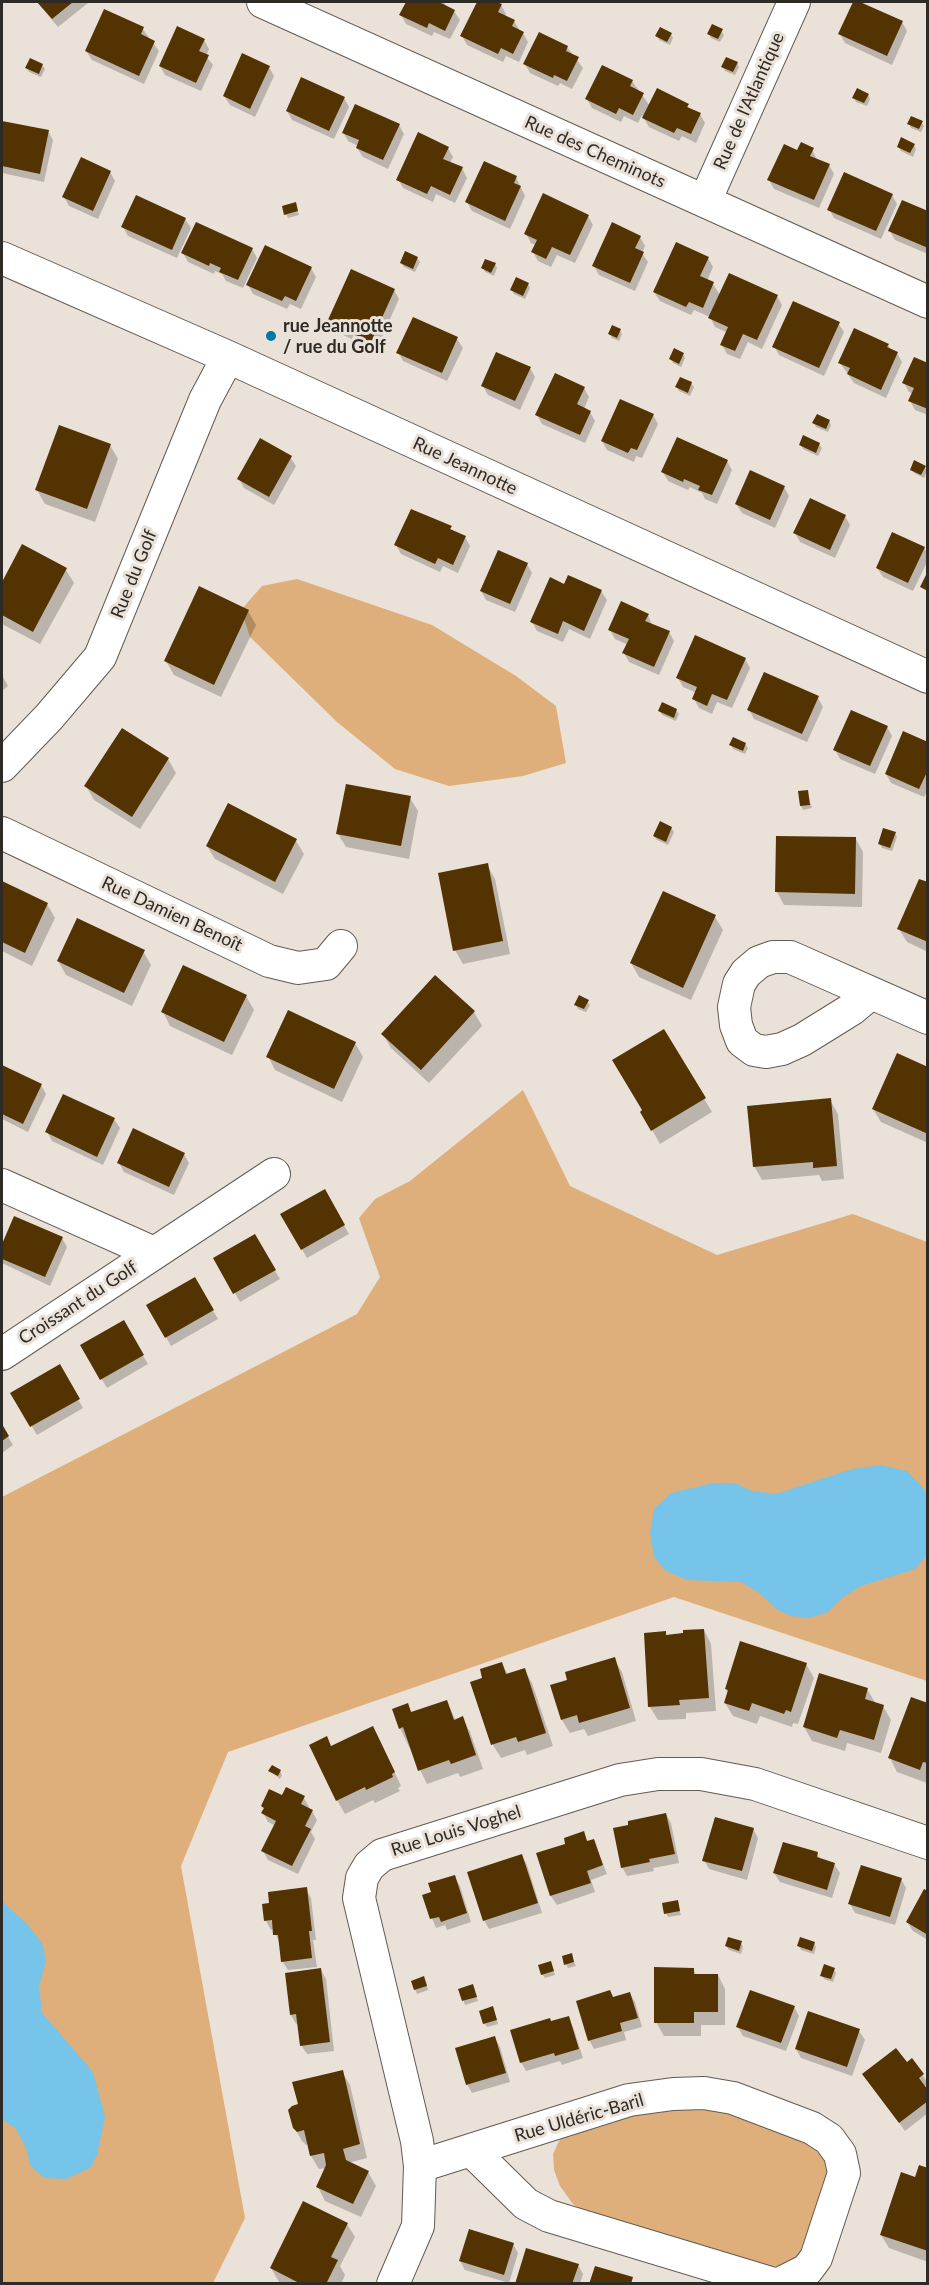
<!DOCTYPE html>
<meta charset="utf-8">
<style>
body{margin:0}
#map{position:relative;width:929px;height:2285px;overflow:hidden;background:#eae1d8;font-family:Lato,sans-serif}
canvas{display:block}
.frame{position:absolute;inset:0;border:3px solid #2e2b27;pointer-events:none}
</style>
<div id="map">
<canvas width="929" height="2285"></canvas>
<div class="frame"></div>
</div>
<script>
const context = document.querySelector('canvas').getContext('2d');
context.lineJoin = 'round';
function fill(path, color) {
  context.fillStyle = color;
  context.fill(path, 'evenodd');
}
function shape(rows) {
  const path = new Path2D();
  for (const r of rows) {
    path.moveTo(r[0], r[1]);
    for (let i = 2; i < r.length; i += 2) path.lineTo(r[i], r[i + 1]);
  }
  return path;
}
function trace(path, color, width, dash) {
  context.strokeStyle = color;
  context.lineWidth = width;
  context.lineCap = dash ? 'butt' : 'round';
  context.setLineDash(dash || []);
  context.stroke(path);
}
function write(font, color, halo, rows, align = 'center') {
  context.font = font + ' Lato,sans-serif';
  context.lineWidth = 6;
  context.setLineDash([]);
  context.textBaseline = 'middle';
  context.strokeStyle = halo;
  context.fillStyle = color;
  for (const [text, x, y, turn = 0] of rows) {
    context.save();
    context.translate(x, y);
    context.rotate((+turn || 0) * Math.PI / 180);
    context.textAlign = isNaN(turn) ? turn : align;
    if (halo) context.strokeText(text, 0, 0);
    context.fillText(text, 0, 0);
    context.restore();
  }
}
fill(shape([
 [297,579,432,625,516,676,556,706,566,763,523,776,449,786,395,769,337,722,250,637,241,610,262,586],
 [523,1090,570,1186,717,1255,853,1214,927,1242,927,1681,674,1597,228,1752,181,1866,245,2218,213,2283,2,2284,2,1497,357,1314,380,1277,359,1218,375,1199,410,1181],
 [685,2106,719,2108,808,2138,826,2160,829,2179,805,2256,791,2264,762,2268,589,2215,573,2204,560,2186,554,2170,553,2154,561,2137,624,2116]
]), '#deaf7a');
fill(shape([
 [881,1465,907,1471,924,1489,928,1505,927,1555,915,1569,861,1586,842,1598,828,1612,809,1618,791,1616,776,1609,759,1593,741,1582,687,1580,666,1571,654,1557,650,1533,654,1509,671,1493,713,1483,735,1483,752,1491,776,1494,852,1469],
 [2,1901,27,1924,42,1943,46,1961,39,1987,42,2013,93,2072,105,2117,97,2155,90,2168,66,2179,44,2178,30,2165,26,2148,16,2129,2,2119]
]), '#76c4e9');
fill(shape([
 [37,2,87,2,88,3,58,27],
 [408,2,444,2,446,6,454,11,460,20,450,39,434,32,432,36,406,24,401,15],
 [482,2,492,2,501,5,506,14,505,17,514,21,520,31,523,33,528,42,519,62,506,56,503,62,467,45,462,36],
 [855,2,902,22,907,31,892,65,845,43,840,34],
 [142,28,159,51,144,84,92,60,86,51],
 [721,31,724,35,720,42,711,38,709,34],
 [671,34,673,38,670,45,659,40,657,35],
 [204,40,209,49,206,56,213,65,201,91,165,75,160,66],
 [567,47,583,68,572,89,560,83,558,86,530,73,525,64],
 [737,63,739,67,735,75,725,71,723,67],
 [42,65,45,69,41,77,29,72,27,68],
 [269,67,274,76,255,117,230,105,224,96],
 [632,81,650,106,687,105,690,110,700,114,705,123,696,143,682,136,679,141,649,127,642,115,638,123,624,116,621,122,592,108,587,99],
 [868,95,870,99,867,106,856,102,854,98],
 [344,98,349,107,334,139,292,120,287,111],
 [2,122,48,131,53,140,44,182,2,173],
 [921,122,924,126,921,132,911,128,909,124],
 [399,125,404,134,388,169,363,157,357,148,358,146,348,141,343,132],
 [914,145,916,149,913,157,901,151,898,147],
 [448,148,453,157,450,163,462,168,467,178,455,203,436,194,433,202,403,188,398,179],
 [812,149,817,160,829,165,834,174,819,208,774,189,769,180,798,152],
 [110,172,115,181,98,219,69,206,64,197],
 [516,177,525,196,510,229,472,211,467,202],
 [892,195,897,204,881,239,834,218,829,209],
 [295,204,299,215,288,218,286,214],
 [928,213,928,254,895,240,890,231],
 [588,216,593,225,575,263,557,255,551,267,538,261,533,252,536,245,531,243,526,234],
 [185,219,191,228,177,258,128,236,123,227],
 [640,237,645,246,642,253,648,262,635,291,599,275,594,266],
 [252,249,257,258,243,288,226,281,222,274,215,271,214,274,188,262,183,253],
 [417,258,420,262,415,272,404,267,401,263],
 [708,258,713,267,707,281,713,284,720,295,777,296,782,305,762,349,748,342,740,359,727,354,722,345,728,333,715,327,710,317,694,310,691,315,660,301,654,292],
 [495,264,497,268,494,276,485,272,483,268],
 [311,268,316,277,301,309,290,304,287,309,253,294,248,285],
 [528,284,530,288,525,299,514,294,512,290],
 [394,290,399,299,376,350,361,343,354,334,352,339,334,331,329,322],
 [838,323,844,332,824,376,779,355,774,346],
 [620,330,622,334,619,341,612,338,610,334],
 [457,339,463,348,447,381,403,361,398,352],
 [888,345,891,350,897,353,902,362,886,398,854,383,840,363],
 [683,354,685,358,681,367,673,363,671,359],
 [928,364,928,415,915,410,910,401,913,394,909,392,904,383],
 [530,368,535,377,520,410,488,395,483,386],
 [691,383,694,387,690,396,679,391,677,387],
 [584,388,589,397,584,409,590,412,595,421,585,443,542,424,537,415],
 [653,415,658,424,642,458,636,456,634,462,607,450,602,441],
 [829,421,831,425,828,432,816,427,814,423],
 [819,444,822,448,818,456,803,449,801,445],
 [110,445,118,459,95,522,45,504,37,490],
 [290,457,296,466,274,505,244,488,239,479],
 [727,461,732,470,717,504,705,499,702,493,690,487,688,490,668,481,663,472],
 [924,467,927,471,924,478,914,473,912,469],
 [784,487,789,496,775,528,742,513,736,504],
 [845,516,850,525,835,558,800,542,795,533],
 [450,528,453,532,465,537,470,546,458,573,443,566,440,572,401,554,396,545],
 [23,546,66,570,74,583,40,644,2,624,2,586],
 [924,548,928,555,928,560,913,591,883,577,877,568],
 [527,564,532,573,515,612,486,600,481,591],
 [565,586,601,591,607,600,590,639,569,629,563,642,537,631,532,622],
 [248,611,256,625,221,697,174,675,166,661],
 [648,615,652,625,669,632,674,641,659,675,629,662,624,653,628,645,615,639,610,630],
 [745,659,750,668,732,708,717,702,712,714,699,708,694,699,697,693,683,687,678,678],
 [2,675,8,686,2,691],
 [818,698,823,707,807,742,754,719,749,710],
 [676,710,679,714,676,721,662,715,660,711],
 [887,727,892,736,875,774,840,759,835,750],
 [745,744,748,748,745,754,733,749,731,745],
 [928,744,928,790,924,797,891,783,886,774],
 [168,759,176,773,140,829,94,800,86,786],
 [807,792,812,808,803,810,801,806],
 [410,798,418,811,409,859,346,847,338,834],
 [671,828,674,832,668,845,657,840,654,836],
 [895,833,897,837,892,851,882,848,880,844],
 [856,839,863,852,862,907,784,905,777,892],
 [296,841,304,854,283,894,215,859,207,846],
 [487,865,495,879,510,954,463,964,455,950],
 [2,883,47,904,55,918,32,966,2,951],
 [928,884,928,952,907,942,899,929],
 [664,893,715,917,723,930,691,1000,639,977,631,963],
 [143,951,151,965,132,1006,66,975,58,961],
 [246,996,254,1010,232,1055,170,1026,163,1012],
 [587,1001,590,1005,586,1012,578,1009,576,1005],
 [474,1012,482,1026,429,1083,391,1048,383,1034],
 [664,1031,712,1112,660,1144,642,1112],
 [355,1043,363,1057,342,1102,275,1070,268,1056],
 [2,1067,41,1085,46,1094,28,1132,2,1119],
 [928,1069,928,1143,881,1122,873,1109],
 [64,1096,114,1119,120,1128,103,1165,52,1141,47,1132],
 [830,1100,838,1114,844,1179,822,1181,819,1175,762,1180,754,1166],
 [184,1154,189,1163,174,1195,124,1172,119,1163],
 [324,1191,349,1234,307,1258,282,1215],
 [15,1218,62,1238,67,1247,50,1286,2,1263,2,1248],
 [254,1236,280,1279,240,1302,215,1258],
 [194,1279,218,1319,171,1346,148,1305],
 [123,1322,148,1364,107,1388,82,1345],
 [59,1366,83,1408,37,1435,12,1393],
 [2,1427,13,1445,2,1453],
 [704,1630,711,1644,716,1711,686,1713,686,1719,658,1720,650,1707,667,1636],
 [614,1659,622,1672,636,1721,588,1736,584,1729,570,1733,562,1720,552,1686,568,1681],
 [502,1663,508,1675,524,1669,532,1683,553,1746,527,1755,525,1750,501,1758,493,1745,472,1683,484,1679],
 [806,1664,814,1678,798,1724,793,1723,792,1727,760,1716,757,1724,733,1716,725,1703,728,1693,726,1689],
 [867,1689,876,1704,883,1706,891,1720,881,1753,847,1743,845,1751,812,1741,804,1727],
 [447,1702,456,1721,463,1718,470,1732,483,1769,460,1777,458,1773,427,1784,400,1728,407,1705,412,1713],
 [928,1705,927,1783,897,1772,890,1758],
 [380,1741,401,1786,398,1788,400,1791,375,1803,373,1800,345,1814,337,1800,331,1747],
 [270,1771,280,1771,282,1775,280,1779],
 [283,1797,304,1798,309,1807,308,1809,312,1811,317,1820,311,1832,315,1839,298,1874,268,1860,263,1851,276,1826,268,1822,263,1813,265,1810,262,1806],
 [666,1814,671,1823,679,1863,653,1868,654,1871,627,1876,622,1867],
 [753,1829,758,1838,747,1880,709,1869,704,1860],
 [583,1833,588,1843,594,1841,607,1874,591,1880,595,1892,557,1905,551,1896,538,1854,567,1844],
 [817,1854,821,1860,834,1864,840,1873,832,1898,780,1882,774,1873],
 [522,1856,527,1865,542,1913,489,1929,484,1920],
 [454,1877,460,1886,471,1922,447,1930,445,1925,436,1928,423,1896,433,1893],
 [901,1879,906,1888,895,1925,855,1913,850,1904],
 [306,1889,311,1898,316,1940,313,1940,317,1967,288,1970,282,1961,280,1945,274,1929,271,1930,266,1921,264,1905],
 [928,1893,928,1940,913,1931,907,1922],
 [677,1901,681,1915,668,1917,666,1913],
 [741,1943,743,1947,741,1954,729,1950,726,1946],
 [814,1943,816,1947,814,1954,801,1950,799,1946],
 [571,1955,576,1966,568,1968,566,1964],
 [551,1963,555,1975,545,1978,542,1974],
 [693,1969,697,1976,718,1975,725,1989,725,2025,701,2025,701,2036,664,2036,656,2022],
 [834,1969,836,1973,833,1982,824,1979,822,1975],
 [321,1970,326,1979,334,2051,307,2054,301,2045,299,2023,296,2024,291,2015],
 [412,1982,426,1982,428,1990,417,1994],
 [472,1986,478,2001,465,2005,460,1989],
 [630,1994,635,2002,642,2027,624,2032,626,2040,594,2049,589,2040,613,1998],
 [794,2007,799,2016,786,2051,743,2036,738,2027],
 [494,2012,498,2024,487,2027,484,2023],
 [568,2018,573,2027,583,2058,562,2065,560,2061,526,2071,521,2062,551,2023],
 [859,2031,865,2040,852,2076,801,2058,796,2049],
 [495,2038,500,2047,510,2082,472,2093,467,2084],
 [912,2060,928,2083,924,2087,928,2092,928,2113,905,2131,864,2074,906,2064],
 [342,2072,350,2085,367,2158,348,2163,368,2172,376,2186,361,2217,325,2201,318,2187,327,2168,319,2169,311,2156,308,2144,306,2145,302,2141,294,2127,299,2105],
 [928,2169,928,2262,889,2248,881,2235,916,2179],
 [347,2224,355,2237,340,2266,345,2275,341,2284,283,2284,279,2282,271,2268],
 [513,2244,518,2253,509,2283,465,2270,460,2261],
 [578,2265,583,2274,580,2284,517,2284]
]), '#0003');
fill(shape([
 [37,2,73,2,52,19],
 [406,2,439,2,455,10,445,31,429,23,427,28,399,15],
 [477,2,480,3,481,2,496,2,502,4,498,12,515,20,512,26,524,32,513,54,501,48,498,54,460,36],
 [853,2,860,2,903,21,887,56,838,34],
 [104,9,144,27,141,34,155,41,139,76,85,51],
 [712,24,723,29,718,39,707,34],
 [177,26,205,39,199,51,209,55,196,83,159,66],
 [660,27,672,33,667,42,655,36],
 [539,32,568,46,566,51,579,57,567,81,554,75,553,78,523,64],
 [242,53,270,66,250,109,223,96],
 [726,57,738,62,733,72,721,67],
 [30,58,43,64,39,74,25,68],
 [602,65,633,80,630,86,644,93,633,115,619,108,616,114,585,99],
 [301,77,345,97,329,131,286,111],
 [657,88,689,104,687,107,701,113,691,134,677,128,674,133,642,118],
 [857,88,869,94,864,103,852,98],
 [355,104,400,124,383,160,356,148,359,140,342,133],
 [911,116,923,121,919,129,907,124],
 [2,121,49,130,40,174,2,166],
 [418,132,449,147,443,159,463,167,450,195,431,186,427,194,396,180],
 [901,137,915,144,910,153,897,147],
 [801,142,814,148,810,156,830,164,814,200,767,180,784,144,797,150],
 [81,157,111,171,93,211,62,197],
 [484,161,517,176,514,183,521,186,505,221,465,202],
 [844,172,893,194,876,231,827,210],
 [543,193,589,215,570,255,552,247,546,259,531,252,537,240,524,234],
 [136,195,186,218,172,250,121,227],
 [902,200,928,211,928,248,888,231],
 [296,202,298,211,284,215,282,206],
 [196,222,253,248,238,280,219,272,221,268,210,263,209,266,181,253],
 [612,222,641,236,635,248,644,252,630,283,592,266],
 [676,242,709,257,700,276,714,282,703,308,689,302,686,307,653,292],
 [265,245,312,267,296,301,285,296,282,301,246,285],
 [405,251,418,257,413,269,400,263],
 [485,259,496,263,491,273,481,268],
 [351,269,395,289,371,342,354,334,356,330,349,326,347,331,327,322],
 [729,273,778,295,757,340,743,334,735,351,720,345,728,327,708,318],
 [516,277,529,283,523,296,510,290],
 [793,301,840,322,819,368,772,347],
 [413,317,458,337,442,373,396,353],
 [612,325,621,329,617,338,608,334],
 [854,328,889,344,887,347,898,352,881,390,847,374,850,368,838,363],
 [674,348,684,353,679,364,669,359],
 [496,352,531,367,515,401,481,386],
 [914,357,928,363,928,409,908,401,914,388,902,383],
 [555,373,585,387,577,404,591,411,580,435,535,415],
 [680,377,692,382,688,393,675,387],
 [620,399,654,414,637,450,631,448,628,453,601,441],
 [817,414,830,420,826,429,812,423],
 [59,425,111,444,87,509,35,490],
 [803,435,820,443,816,453,799,445],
 [677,437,728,460,712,495,698,490,700,486,684,479,683,482,661,472],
 [260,438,292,456,269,497,237,479],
 [914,460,926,466,921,475,910,470],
 [750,470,785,486,770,520,735,504],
 [810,498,846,515,830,550,793,533],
 [411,509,452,526,450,529,466,536,453,565,438,558,435,564,394,545],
 [892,532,925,547,908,583,876,568],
 [22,544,67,568,33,632,2,615,2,582],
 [498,550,528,563,510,604,480,591],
 [928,571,928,591,920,587],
 [568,575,602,590,584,631,563,621,558,634,530,622,550,577,564,584],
 [199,586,249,610,214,685,164,661],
 [621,601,649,614,645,621,670,631,654,667,622,653,629,639,608,630],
 [695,635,746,658,727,700,712,694,707,706,692,699,697,687,676,678],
 [764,672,819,696,802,734,747,710],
 [662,702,677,709,674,718,658,711],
 [851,710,888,726,870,766,833,750],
 [122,728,169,758,132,817,84,786],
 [903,731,928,742,928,770,919,789,885,774],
 [733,737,746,743,743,751,729,745],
 [346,784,411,796,401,846,336,834],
 [808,790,810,805,800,806,798,791],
 [228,803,297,839,275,882,206,846],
 [660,821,672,827,666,842,653,836],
 [883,828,896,832,890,848,878,844],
 [776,836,856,837,855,894,775,892],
 [488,863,503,941,453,951,438,873],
 [919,879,928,882,928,942,897,929],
 [2,881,48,903,25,953,2,942],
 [663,891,716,915,683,988,630,963],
 [77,918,145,950,124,993,57,961],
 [183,965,247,995,224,1042,161,1012],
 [435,975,475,1011,421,1070,381,1034],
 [579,995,589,1000,584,1009,574,1005],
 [288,1010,356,1042,334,1089,266,1057],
 [664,1029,706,1098,651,1131,640,1112,642,1110,612,1060],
 [897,1053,928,1067,928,1134,872,1109],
 [2,1065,42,1084,23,1124,2,1114],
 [63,1094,115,1118,97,1157,45,1132],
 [831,1098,837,1166,813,1168,813,1162,753,1167,747,1106],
 [133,1128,185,1153,169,1187,117,1163],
 [325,1189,345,1225,301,1250,280,1214],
 [14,1216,63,1237,45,1277,2,1259,2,1244],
 [255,1234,276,1270,233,1294,213,1258],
 [195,1277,214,1310,165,1338,146,1305],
 [124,1320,144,1355,100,1380,80,1345],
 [60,1364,80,1399,30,1427,10,1393],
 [2,1424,9,1436,2,1441],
 [704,1629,709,1698,679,1700,680,1705,648,1707,644,1633,666,1631,666,1635,683,1633,683,1630],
 [740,1641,807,1663,791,1712,786,1710,784,1714,752,1703,749,1711,724,1703,728,1690,725,1689],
 [615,1657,630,1708,579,1723,577,1715,561,1720,550,1685,567,1680,565,1672],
 [502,1662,506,1674,525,1668,546,1733,518,1742,516,1737,491,1745,470,1682,482,1678,480,1669],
 [819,1673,868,1688,865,1699,884,1705,874,1740,840,1730,837,1738,803,1727],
 [911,1697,928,1703,928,1763,923,1762,920,1770,888,1758],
 [447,1700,454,1720,463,1716,476,1755,451,1764,449,1760,418,1771,403,1727,399,1729,392,1709,408,1703,411,1712],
 [373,1726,395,1772,392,1774,393,1777,366,1790,365,1787,336,1801,309,1745,327,1736,331,1746],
 [272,1765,281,1770,278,1776,268,1771],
 [286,1787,305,1796,301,1804,313,1810,305,1826,311,1829,292,1866,261,1851,276,1821,261,1813,264,1808,261,1806,269,1789,282,1795],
 [666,1813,675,1854,649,1859,650,1862,621,1868,613,1828,628,1825,628,1821],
 [715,1817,754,1828,742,1871,702,1861],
 [584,1831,587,1841,594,1839,603,1865,587,1871,591,1883,550,1896,536,1853,565,1844,564,1838],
 [783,1842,818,1852,817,1857,835,1863,827,1890,773,1873],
 [522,1854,538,1903,483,1921,467,1872],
 [861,1865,902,1878,890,1917,848,1904],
 [455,1875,467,1913,441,1922,439,1917,430,1919,422,1895,431,1892,428,1883],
 [307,1887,312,1931,309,1931,312,1958,281,1962,278,1935,273,1935,272,1920,264,1921,262,1904,269,1903,268,1892],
 [924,1889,928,1891,928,1935,906,1922],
 [678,1900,680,1911,664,1914,662,1903],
 [728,1937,742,1941,739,1951,725,1946],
 [800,1937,815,1942,812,1951,797,1946],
 [572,1953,574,1962,564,1965,562,1956],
 [551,1961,554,1971,541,1975,538,1965],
 [824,1964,835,1968,831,1979,820,1976],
 [654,1967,694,1968,694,1974,718,1974,718,2012,694,2012,694,2023,654,2023],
 [321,1968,330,2042,300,2046,296,2014,290,2015,285,1973],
 [424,1976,427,1986,414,1990,411,1981],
 [473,1984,477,1997,462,2001,458,1989],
 [610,1990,613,1997,630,1992,638,2018,620,2023,622,2031,588,2041,576,2001],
 [750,1990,795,2006,781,2043,736,2027],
 [493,2006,497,2020,483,2024,479,2011],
 [808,2011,860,2029,847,2067,795,2049],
 [569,2016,579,2049,555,2056,554,2053,520,2063,510,2030,550,2018,551,2021],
 [495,2036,506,2073,466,2085,455,2048],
 [896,2048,907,2062,912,2058,924,2074,919,2078,928,2090,928,2101,899,2123,862,2074],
 [343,2070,360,2144,343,2149,346,2160,369,2171,353,2204,316,2187,326,2165,324,2153,310,2156,304,2130,297,2132,293,2128,288,2110,292,2106,298,2104,292,2082],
 [919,2165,928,2168,928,2251,880,2235,901,2172,915,2177],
 [303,2201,348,2223,331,2257,338,2260,326,2284,301,2284,270,2268],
 [469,2229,514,2243,504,2275,459,2261],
 [526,2248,579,2264,572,2284,515,2284],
 [595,2266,633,2277,631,2284,589,2284]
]), '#543303');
const street = shape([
 [263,2,928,302],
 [705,201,794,2],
 [2,258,228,357,928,677],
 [2,766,49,717,100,657,205,400,228,357],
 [2,833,269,961,298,968,326,964,341,946],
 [871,993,852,1009,802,1040,782,1049,766,1052,754,1050,742,1041,736,1025,734,1007,739,984,746,973,759,962,773,957,790,957,928,1018],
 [2,1185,154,1253],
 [2,1354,274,1174],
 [471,2150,526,2204,549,2216,774,2284],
 [420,2166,629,2100,673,2094,704,2093,733,2098,812,2128,829,2139,840,2154,844,2173,816,2258,807,2270,779,2284],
 [393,2284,418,2226,420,2166,417,2141,359,1898,362,1878,369,1866,382,1855,620,1780,658,1774,701,1774,755,1784,928,1843]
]);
trace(street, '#625b52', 34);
trace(street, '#fff', 32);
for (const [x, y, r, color] of [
 [271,336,6,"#007aa2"]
]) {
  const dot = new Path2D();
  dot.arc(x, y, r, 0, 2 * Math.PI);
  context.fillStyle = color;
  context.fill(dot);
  trace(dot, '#eae1d8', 2);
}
write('18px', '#2e2b27', '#eae1d8', [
 ["Rue de l'Atlantique",749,101,-66],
 ["Rue des Cheminots",595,152,24],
 ["Rue Jeannotte",465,466,25],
 ["Rue du Golf",134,574,-68],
 ["Rue Damien Benoît",172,914,25],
 ["Croissant du Golf",78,1303,-33],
 ["Rue Louis Voghel",456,1831,-17],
 ["Rue Uldéric-Baril",579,2118,-16]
]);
write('bold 18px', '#2e2b27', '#eae1d8', [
 ["rue Jeannotte",283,326],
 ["/ rue du Golf",283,347]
], 'left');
</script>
